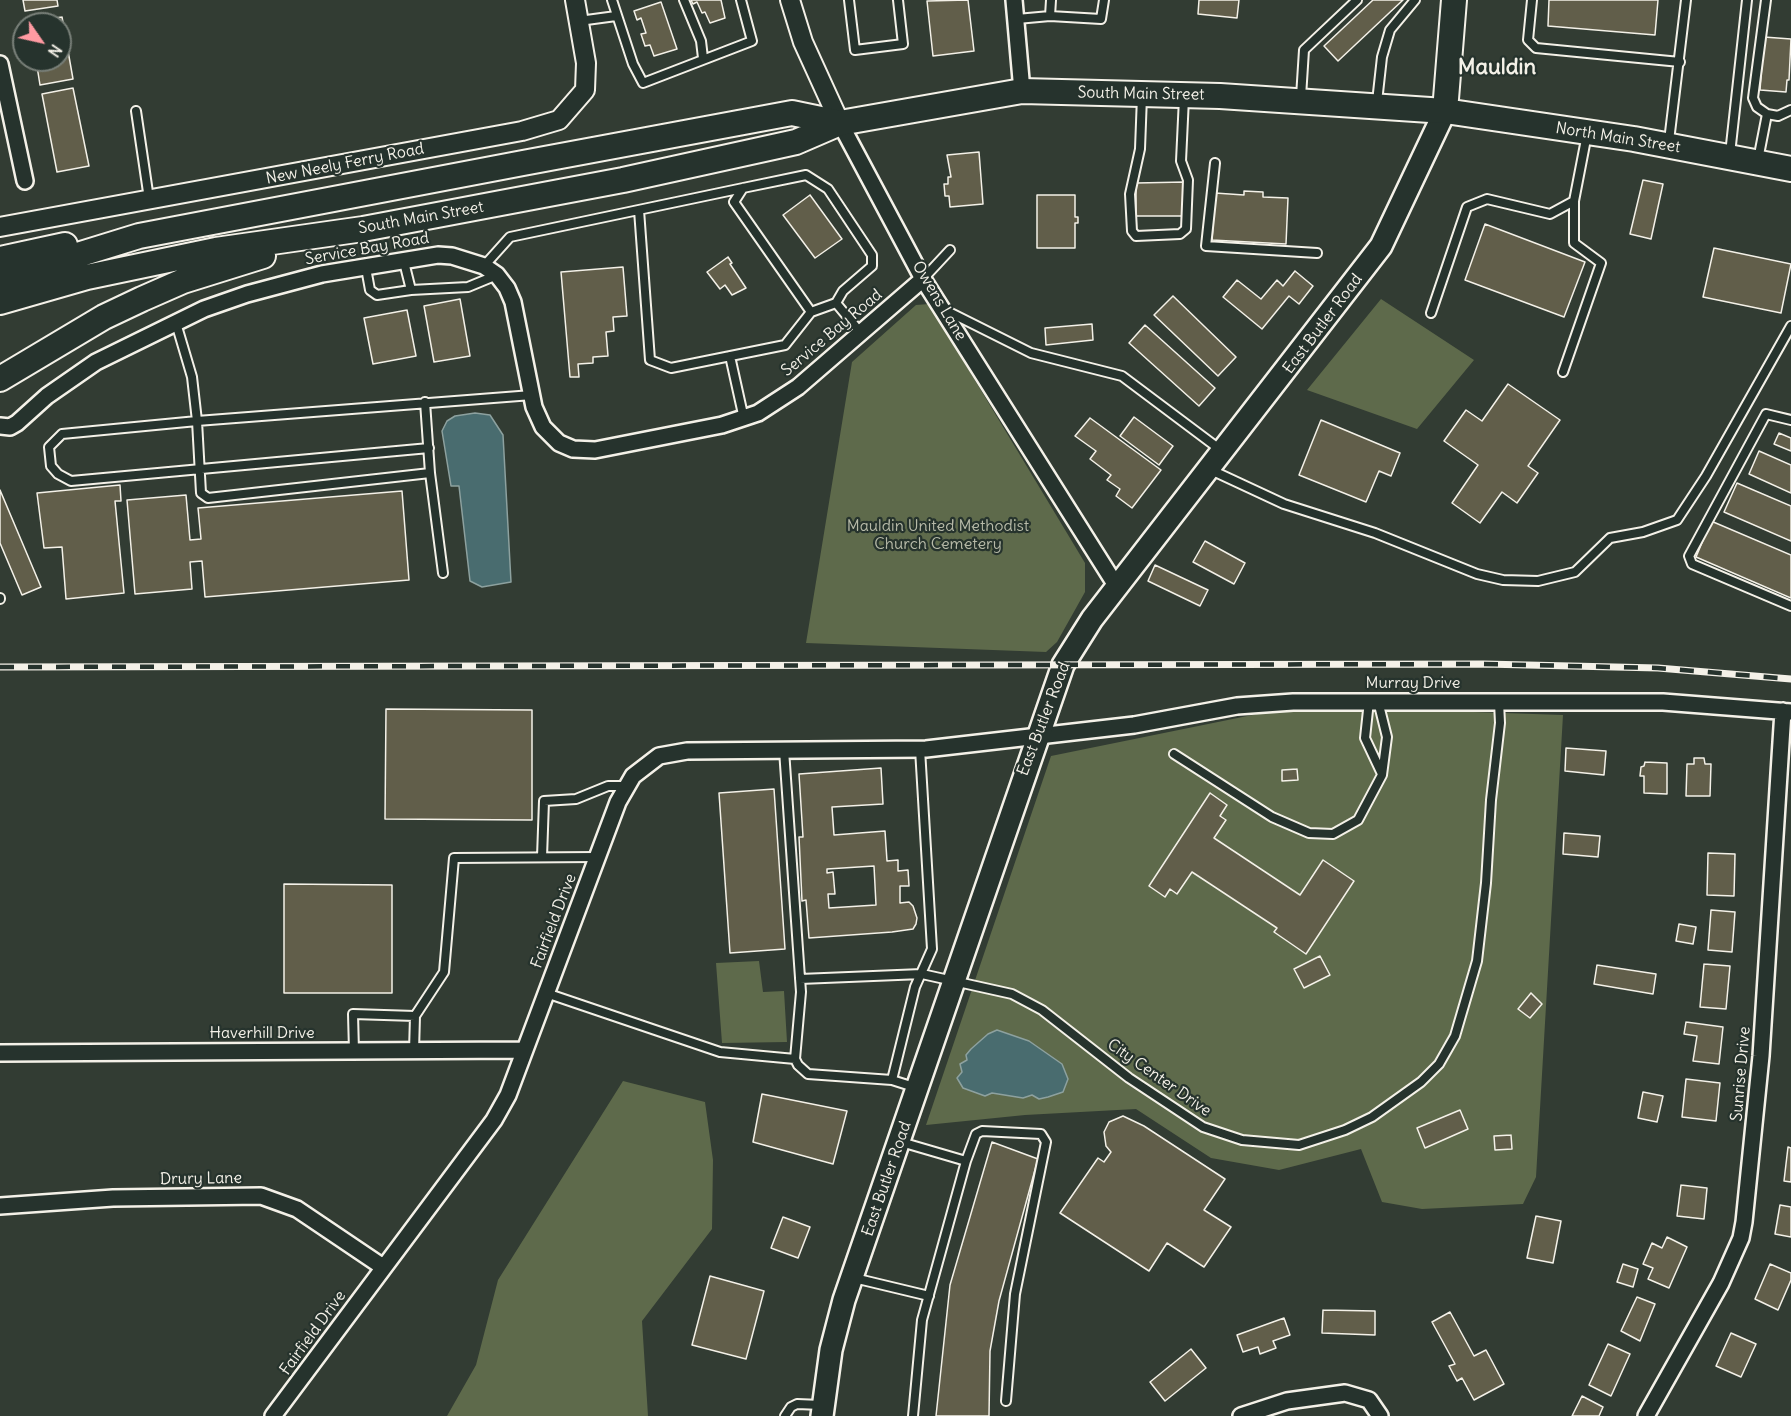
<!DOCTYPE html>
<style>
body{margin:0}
#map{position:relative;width:1791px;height:1416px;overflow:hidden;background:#323c33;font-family:Delius,sans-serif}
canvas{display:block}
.north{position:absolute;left:12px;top:12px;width:60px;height:60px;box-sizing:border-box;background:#26332d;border:2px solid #787f78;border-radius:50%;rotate:124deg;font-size:16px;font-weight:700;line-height:24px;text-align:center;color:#f4f1e8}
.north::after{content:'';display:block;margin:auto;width:21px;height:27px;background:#ff9aa2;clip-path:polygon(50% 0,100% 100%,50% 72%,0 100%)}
</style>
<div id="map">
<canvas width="1791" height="1416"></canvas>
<div class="north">N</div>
</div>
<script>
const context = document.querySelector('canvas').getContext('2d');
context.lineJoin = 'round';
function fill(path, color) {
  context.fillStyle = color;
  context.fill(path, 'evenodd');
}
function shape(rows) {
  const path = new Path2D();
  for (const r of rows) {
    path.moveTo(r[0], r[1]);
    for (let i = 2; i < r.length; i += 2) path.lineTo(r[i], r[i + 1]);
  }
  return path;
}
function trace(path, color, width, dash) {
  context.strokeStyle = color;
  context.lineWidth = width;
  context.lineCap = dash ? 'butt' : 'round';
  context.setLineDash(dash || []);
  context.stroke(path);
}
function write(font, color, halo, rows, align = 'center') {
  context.font = font + ' Delius,sans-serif';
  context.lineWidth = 4.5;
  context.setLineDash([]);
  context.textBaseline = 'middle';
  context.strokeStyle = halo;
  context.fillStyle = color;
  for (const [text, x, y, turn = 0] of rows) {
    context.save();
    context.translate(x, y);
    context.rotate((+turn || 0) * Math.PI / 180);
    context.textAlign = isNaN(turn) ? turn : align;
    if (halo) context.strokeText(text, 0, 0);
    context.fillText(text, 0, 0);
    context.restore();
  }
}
fill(shape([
 [1381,299,1474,360,1417,429,1307,390],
 [929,304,1085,563,1085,592,1057,642,1046,652,806,643,852,362,916,305],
 [1267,712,1474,712,1563,715,1536,1177,1523,1204,1422,1209,1382,1202,1361,1149,1279,1170,1211,1158,1136,1109,1025,1115,926,1125,1051,756],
 [759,961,763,992,784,991,787,1042,722,1043,716,963],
 [623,1081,705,1102,713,1160,712,1229,642,1321,648,1416,447,1416,476,1365,498,1280]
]), '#5e6a4b');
const water = shape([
 [475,413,490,415,503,435,511,582,482,587,470,581,459,486,451,486,442,431,447,421,455,416,475,413],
 [997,1030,1029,1041,1062,1064,1068,1079,1063,1092,1048,1097,1039,1099,1032,1095,1023,1098,992,1093,985,1096,963,1088,957,1078,962,1072,960,1064,967,1060,966,1055,971,1049,988,1034,997,1030]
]);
fill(water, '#496c6f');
trace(water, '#8da19f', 1.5);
const building = shape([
 [23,0,57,0,58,6,25,11,23,0],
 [691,0,721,0,725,18,710,23,705,12,702,13,697,2,693,4,691,0],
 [968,0,974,51,933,56,927,1,968,0],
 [1199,0,1239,0,1237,18,1198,14,1199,0],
 [1373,0,1403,0,1338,61,1324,46,1373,0],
 [1549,0,1658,0,1655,35,1548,26,1549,0],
 [661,2,677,49,654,56,650,45,645,46,641,34,646,33,641,18,637,20,634,11,661,2],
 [62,17,73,79,40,85,36,60,60,60,60,24,30,22,62,17],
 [1764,37,1791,39,1789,80,1787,80,1786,92,1760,90,1764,37],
 [73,88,89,166,57,172,42,94,73,88],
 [979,152,983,204,950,207,949,196,945,196,944,184,948,184,948,177,951,177,947,155,979,152],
 [1643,180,1663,184,1651,239,1630,234,1643,180],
 [1185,182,1185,216,1136,216,1136,183,1185,182],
 [1244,191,1263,192,1263,197,1288,198,1286,244,1212,240,1215,193,1244,195,1244,191],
 [810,195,842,239,815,258,783,215,810,195],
 [1037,195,1075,195,1075,217,1078,217,1078,223,1075,223,1075,248,1037,248,1037,195],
 [1485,224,1585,262,1564,317,1465,280,1485,224],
 [1714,248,1791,264,1781,313,1703,297,1714,248],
 [728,257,732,263,730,264,746,288,732,295,725,285,720,289,707,272,728,257],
 [623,267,627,316,613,317,614,331,606,332,608,356,593,357,593,363,578,364,579,377,570,377,561,272,623,267],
 [1295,271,1313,286,1299,304,1289,296,1262,329,1223,297,1237,280,1261,299,1277,280,1283,286,1295,271],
 [1173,296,1236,357,1218,376,1154,315,1173,296],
 [460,299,470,356,434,362,424,306,460,299],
 [407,310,416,356,373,364,364,318,407,310],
 [1092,324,1093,340,1046,345,1045,328,1092,324],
 [1145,325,1215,388,1199,406,1129,343,1145,325],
 [1508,384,1560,420,1528,466,1538,473,1517,503,1502,492,1480,523,1452,503,1478,465,1444,441,1466,410,1482,421,1508,384],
 [1134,417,1173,446,1159,465,1120,436,1134,417],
 [1090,418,1161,470,1132,508,1116,496,1120,489,1107,480,1111,475,1090,459,1096,451,1075,436,1090,418],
 [1321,420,1400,453,1391,476,1379,471,1366,502,1299,475,1321,420],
 [1779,433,1791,438,1791,451,1774,444,1779,433],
 [1759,451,1791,465,1791,493,1749,474,1759,451],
 [1737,483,1791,506,1791,541,1724,512,1737,483],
 [120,485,121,501,115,501,124,593,66,599,62,547,44,548,37,493,120,485],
 [0,490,41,587,22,595,0,543,0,490],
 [402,491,409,580,205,597,202,561,190,562,192,589,135,594,127,500,186,495,190,540,201,539,198,508,402,491],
 [1711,521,1791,555,1791,598,1696,557,1711,521],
 [1205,541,1245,563,1234,584,1193,562,1205,541],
 [1155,565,1208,590,1200,606,1148,581,1155,565],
 [386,709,532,710,532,820,385,819,386,709],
 [1566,748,1606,751,1604,775,1565,771,1566,748],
 [1694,758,1704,758,1705,764,1711,764,1710,796,1686,796,1687,764,1694,764,1694,758],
 [1645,762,1667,763,1667,794,1644,793,1644,776,1640,776,1641,767,1644,766,1645,762],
 [881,768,883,804,832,807,834,835,885,831,887,861,898,860,898,871,908,870,909,886,900,886,900,903,909,902,913,906,917,918,916,924,913,929,892,932,809,938,806,900,802,901,799,837,803,837,799,774,881,768],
 [874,866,876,905,829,908,828,894,835,894,833,872,827,873,827,869,874,866],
 [1297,769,1298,780,1282,781,1282,770,1297,769],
 [774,789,785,949,730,953,719,793,774,789],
 [1210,793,1227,805,1220,816,1226,820,1214,838,1300,895,1323,860,1354,881,1306,954,1274,932,1277,928,1192,872,1177,894,1170,889,1165,897,1149,886,1210,793],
 [1564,833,1600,836,1598,857,1563,854,1564,833],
 [1708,853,1735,854,1734,896,1707,895,1708,853],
 [284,884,392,885,392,993,284,993,284,884],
 [1711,910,1735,912,1732,952,1708,950,1711,910],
 [1679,924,1696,927,1693,944,1676,941,1679,924],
 [1320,956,1330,975,1304,988,1294,969,1320,956],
 [1704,964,1730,966,1726,1009,1700,1007,1704,964],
 [1597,965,1656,974,1653,994,1594,984,1597,965],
 [1531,993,1542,1004,1530,1018,1518,1009,1531,993],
 [1686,1022,1723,1027,1719,1064,1693,1061,1697,1036,1684,1034,1686,1022],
 [1686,1079,1720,1083,1716,1121,1682,1117,1686,1079],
 [1643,1092,1663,1096,1657,1122,1638,1118,1643,1092],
 [762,1094,847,1111,833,1164,753,1142,762,1094],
 [1460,1110,1468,1129,1425,1148,1417,1128,1460,1110],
 [1123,1116,1144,1126,1225,1179,1204,1210,1231,1227,1204,1267,1167,1243,1149,1271,1060,1213,1098,1158,1104,1162,1111,1152,1106,1146,1104,1132,1109,1122,1123,1116],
 [1511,1135,1512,1149,1495,1150,1494,1136,1511,1135],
 [992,1142,1038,1159,999,1301,990,1351,989,1416,936,1416,950,1285,992,1142],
 [1788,1147,1791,1148,1791,1182,1784,1181,1788,1147],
 [1681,1185,1707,1188,1704,1219,1677,1216,1681,1185],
 [1780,1205,1791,1207,1791,1237,1775,1234,1780,1205],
 [1536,1216,1561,1221,1553,1263,1527,1258,1536,1216],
 [783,1217,810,1227,798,1258,771,1248,783,1217],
 [1667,1237,1687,1247,1669,1288,1648,1279,1653,1268,1643,1264,1652,1243,1662,1248,1667,1237],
 [1623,1264,1638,1269,1633,1287,1617,1282,1623,1264],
 [1770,1264,1791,1273,1791,1280,1778,1310,1755,1299,1770,1264],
 [710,1276,764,1291,746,1359,692,1345,710,1276],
 [1637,1297,1655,1304,1640,1341,1621,1331,1637,1297],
 [1323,1310,1375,1311,1375,1335,1322,1333,1323,1310],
 [1450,1312,1474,1356,1486,1350,1504,1384,1474,1400,1462,1378,1457,1381,1449,1366,1455,1364,1432,1322,1450,1312],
 [1284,1318,1290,1335,1273,1341,1276,1348,1260,1354,1258,1347,1243,1352,1237,1335,1284,1318],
 [1731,1333,1756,1344,1741,1377,1716,1366,1731,1333],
 [1608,1344,1630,1354,1611,1396,1589,1385,1608,1344],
 [1191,1349,1206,1368,1165,1401,1150,1382,1191,1349],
 [1582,1396,1603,1407,1599,1416,1572,1416,1582,1396]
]);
fill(building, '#615e4a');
trace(building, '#f4f1e8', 1.5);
const service = shape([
 [612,0,633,64,643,83,752,41,741,0],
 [684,0,701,41,703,58],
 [849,0,855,50,903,44,898,0],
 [1532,0,1528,40,1536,48,1680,62],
 [1766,0,1753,98,1757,107,1767,114,1778,116,1791,110],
 [1050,16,1051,0],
 [1017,19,1050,16,1101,19,1104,0],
 [579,21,616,16],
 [1142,96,1140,149,1130,194,1132,231,1136,236,1180,234,1186,229,1188,180,1181,161,1184,98],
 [1301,97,1304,50,1357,0],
 [1377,102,1382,57,1390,30,1415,0],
 [136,111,149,199],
 [1669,141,1686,0],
 [1730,154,1747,0],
 [1758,160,1767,114],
 [1215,163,1206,246,1317,253],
 [743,188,734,202,811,312],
 [404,262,411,290,468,287,497,275],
 [484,266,510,237,743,188,806,175,828,189,872,255,872,266,843,291,836,303,811,312,785,345,671,368,650,360,639,210],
 [366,268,370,290,377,295,411,290],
 [923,279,950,250],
 [836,303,861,333],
 [947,311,1031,353,1122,376,1222,451],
 [1431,313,1467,207,1487,199,1550,214,1574,201,1587,134],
 [176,323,192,377,197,421,62,434,49,447,51,466,58,474,71,481,429,448],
 [730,356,744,419],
 [1563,372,1601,263,1574,243,1574,201],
 [425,402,430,473],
 [1791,420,1766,414,1689,556,1692,564,1791,606],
 [1211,470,1284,504,1375,533,1477,574,1503,580,1538,581,1575,572,1610,538,1643,532,1677,520,1706,476,1791,326],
 [443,573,430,473,208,498,201,493,197,421,532,395],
 [0,598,0,599],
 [1369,701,1365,738,1382,774],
 [784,750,801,992,795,1059,798,1065,808,1074,892,1080],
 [1174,754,1272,817,1309,833,1333,834,1358,820,1382,775,1387,737,1378,701],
 [542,857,544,801,576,799,608,786,626,786],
 [800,979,922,974,1012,994,1042,1010,1129,1078,1203,1127,1242,1140,1299,1145,1345,1130,1372,1117,1421,1082,1439,1064,1455,1036,1477,961,1486,883,1491,800,1500,723,1499,702],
 [546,993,720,1052,795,1059],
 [354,1051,353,1014,415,1016],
 [414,1051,415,1016,444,972,454,858,597,857],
 [917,1088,892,1080,915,987,932,949,920,749],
 [901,1142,966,1161],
 [854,1278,929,1296],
 [785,1416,791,1407,797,1404,821,1405],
 [913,1416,922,1320,966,1161,976,1134,982,1131,1041,1134,1046,1142,1015,1294,1006,1401]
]);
const minor = shape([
 [1014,0,1022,91],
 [0,64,25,181],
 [840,123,923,279,1117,587],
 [0,426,10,427,17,423,47,396,96,362,204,309,247,294,322,274,438,255,452,256,484,266,497,275,507,288,513,302,534,407,543,427,559,443,573,449,595,450,722,425,758,413,798,387,923,279],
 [0,1053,524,1050],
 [0,1206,113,1198,261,1196,297,1209,383,1267],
 [273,1416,494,1120,508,1095,618,802,633,776,659,756,687,751,926,749,1134,725,1237,706,1293,702,1663,702,1791,712],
 [1241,1416,1287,1401,1345,1393,1369,1400,1380,1416],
 [1646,1416,1721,1283,1741,1238,1744,1222,1761,1056,1783,711]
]);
const tertiary = shape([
 [790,0,803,42,840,123],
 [0,227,522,131,559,120,585,90,586,63,575,0]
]);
const secondary = shape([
 [822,1416,831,1350,844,1300,1063,665,1092,619,1381,246,1445,111]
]);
const primary = shape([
 [1445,111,1454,0],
 [0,259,65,245],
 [0,279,139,236,523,163,792,113,840,123],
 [0,302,87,277,216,250,363,229,623,180,796,142,840,123,1022,91,1220,96,1445,111,1634,139,1791,169],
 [0,379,104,317,142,299,183,281,263,256]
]);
trace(service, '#f4f1e8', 12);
trace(minor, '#f4f1e8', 20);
trace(tertiary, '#f4f1e8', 22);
trace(secondary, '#f4f1e8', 26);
trace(primary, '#f4f1e8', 28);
trace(service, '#26332d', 8);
trace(minor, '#26332d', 15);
trace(tertiary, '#26332d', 18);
trace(secondary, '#26332d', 21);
trace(primary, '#26332d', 24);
const rail = shape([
 [0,667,1484,664,1658,668,1791,679]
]);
trace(rail, '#f4f1e8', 7);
trace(rail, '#26332d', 4.5, [14]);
write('16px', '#f4f1e8', '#26332d', [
 ["South Main Street",1141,94,1],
 ["North Main Street",1618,138,9],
 ["New Neely Ferry Road",345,164,-11],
 ["South Main Street",421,218,-10],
 ["Service Bay Road",367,249,-10],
 ["Owens Lane",939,301,59],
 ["East Butler Road",1323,324,-53],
 ["Service Bay Road",832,333,-40],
 ["Murray Drive",1413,683],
 ["East Butler Road",1044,719,-69],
 ["Fairfield Drive",554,921,-69],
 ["Haverhill Drive",262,1033],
 ["Sunrise Drive",1741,1074,-85],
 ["City Center Drive",1159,1078,35],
 ["Drury Lane",201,1179,-1],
 ["East Butler Road",887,1179,-71],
 ["Fairfield Drive",313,1333,-54]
]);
write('16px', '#b8bba9', '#26332d', [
 ["Mauldin United Methodist",938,526],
 ["Church Cemetery",938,544]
]);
write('bold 22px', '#f4f1e8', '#26332d', [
 ["Mauldin",1497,68]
]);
</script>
